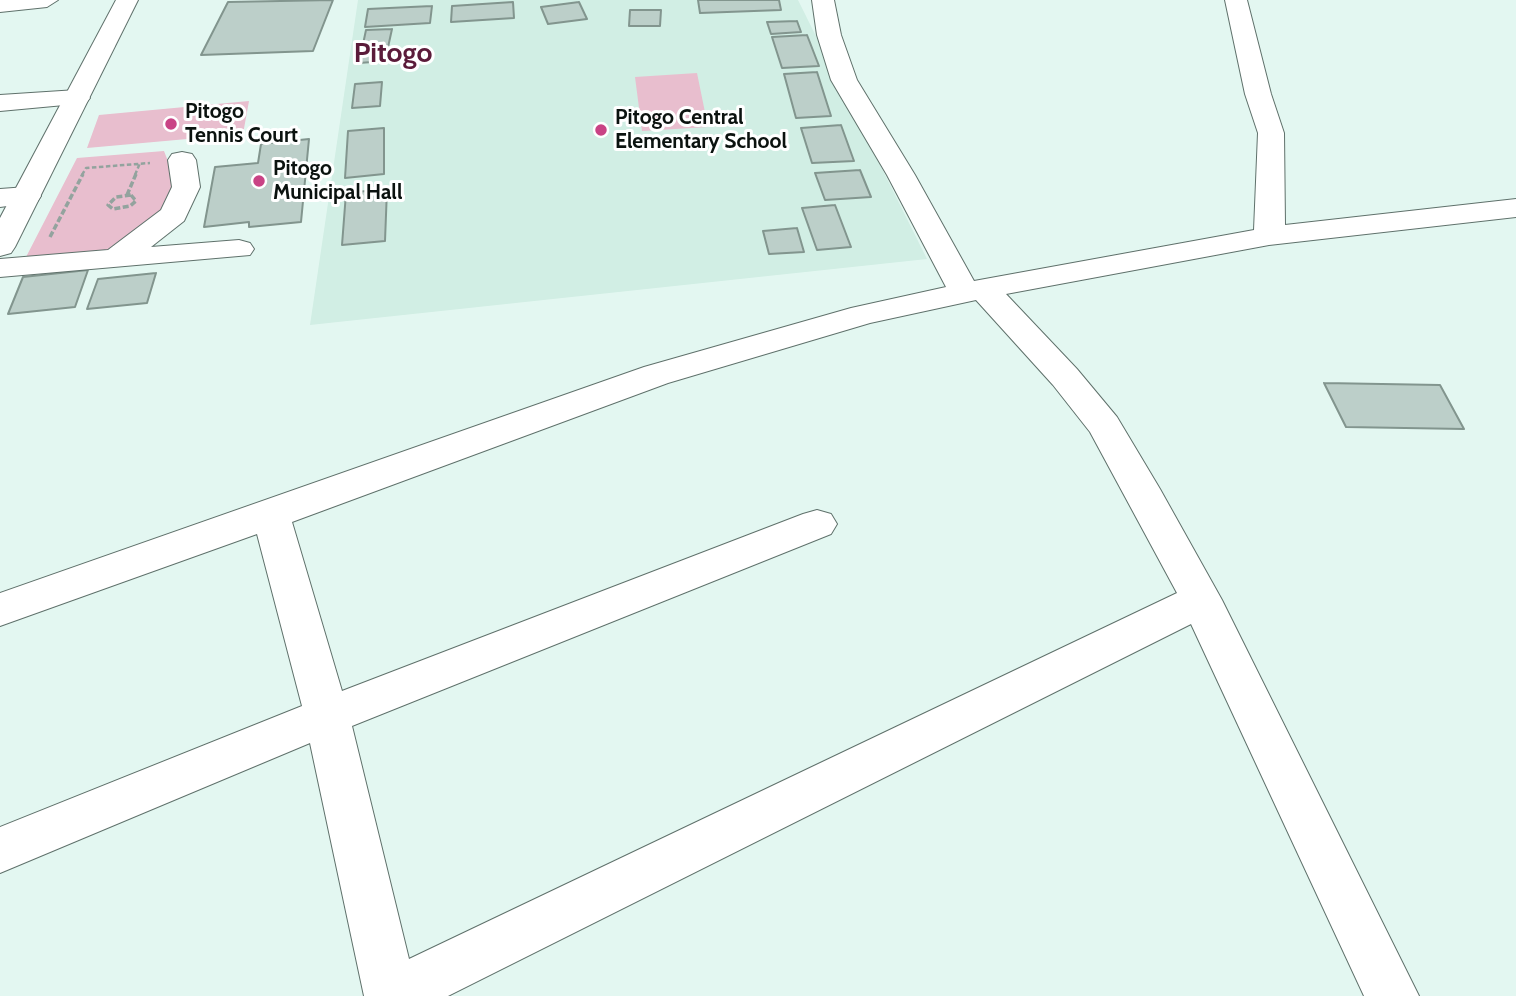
<!DOCTYPE html>
<style>
body{margin:0}
canvas{display:block;background:#e3f7f1}
</style>
<canvas width="1516" height="996"></canvas>
<script>
const context = document.querySelector('canvas').getContext('2d');
context.lineJoin = 'round';
function fill(path, color) {
  context.fillStyle = color;
  context.fill(path, 'evenodd');
}
function shape(rows) {
  const path = new Path2D();
  for (const r of rows) {
    path.moveTo(r[0], r[1]);
    for (let i = 2; i < r.length; i += 2) path.lineTo(r[i], r[i + 1]);
  }
  return path;
}
function trace(path, color, width, dash) {
  context.strokeStyle = color;
  context.lineWidth = width;
  context.lineCap = dash ? 'butt' : 'round';
  context.setLineDash(dash || []);
  context.stroke(path);
}
function write(font, color, halo, rows, align = 'center') {
  context.font = font + ' Cabin,sans-serif';
  context.lineWidth = 6;
  context.setLineDash([]);
  context.textBaseline = 'middle';
  context.strokeStyle = halo;
  context.fillStyle = color;
  for (const [text, x, y, turn = 0] of rows) {
    context.save();
    context.translate(x, y);
    context.rotate((+turn || 0) * Math.PI / 180);
    context.textAlign = isNaN(turn) ? turn : align;
    if (halo) context.strokeText(text, 0, 0);
    context.fillText(text, 0, 0);
    context.restore();
  }
}
fill(shape([
 [358,0,798,0,927,259,310,325]
]), '#d1eee4');
fill(shape([
 [697,73,708,127,642,131,635,77],
 [249,101,243,134,87,148,99,115],
 [164,151,176,182,168,211,113,250,25,259,77,158]
]), '#e8bece');
const building = shape([
 [333,0,313,51,201,55,228,2,333,0],
 [698,0,779,0,781,10,700,13,698,0],
 [513,2,514,18,451,22,452,6,513,2],
 [579,2,587,19,548,24,541,7,579,2],
 [432,6,430,23,365,27,368,9,432,6],
 [630,10,661,10,660,26,629,26,630,10],
 [797,21,801,32,771,34,767,22,797,21],
 [392,29,385,61,359,63,366,30,392,29],
 [807,35,819,66,782,68,772,37,807,35],
 [817,72,831,116,796,118,784,74,817,72],
 [382,82,380,106,352,108,355,84,382,82],
 [841,125,854,161,812,163,801,128,841,125],
 [384,128,384,174,345,178,348,131,384,128],
 [309,139,301,222,249,227,249,222,204,227,215,167,258,163,261,144,309,139],
 [860,170,871,197,825,200,815,173,860,170],
 [387,189,385,241,342,245,346,193,387,189],
 [835,205,851,247,817,250,802,208,835,205],
 [797,228,804,252,769,254,763,231,797,228],
 [88,270,75,307,8,314,23,277,88,270],
 [156,273,147,303,87,309,98,279,156,273],
 [1324,383,1440,385,1464,429,1346,427,1324,383]
]);
fill(building, '#bccfc9');
trace(building, '#82958e', 2);
const minor = shape([
 [0,0,58,0,47,7,0,12,0,0],
 [812,0,834,0,841,35,857,80,915,175,974,281,1254,230,1258,133,1245,94,1225,0,1247,0,1271,94,1284,133,1285,225,1516,199,1516,217,1269,245,1006,294,1077,369,1117,417,1160,489,1222,600,1419,996,1364,996,1191,624,448,996,364,996,310,743,0,873,0,827,302,706,257,534,0,626,0,593,644,367,851,308,946,287,887,175,831,80,817,35,812,0],
 [976,300,1053,385,1090,432,1177,593,409,959,352,726,831,534,837,524,831,514,817,510,803,514,342,691,292,522,668,383,870,323,976,300],
 [77,90,86,93,90,98,86,103,0,111,0,95,77,90],
 [182,152,192,154,196,160,200,187,184,221,151,247,239,240,250,243,254,249,250,255,0,277,0,259,108,250,161,210,172,187,168,160,172,154,182,152],
 [27,187,37,190,41,196,37,202,0,207,0,189,27,187]
]);
const major = shape([
 [116,0,138,0,15,247,11,253,0,256,0,218,116,0]
]);
trace(minor, '#5f716b', 2);
trace(major, '#5f716b', 2);
trace(shape([
 [82,175,86,168,150,163],
 [135,175,140,163]
]), '#93a39e', 2.5, [4.5, 2.5]);
trace(shape([
 [127,195,136,174],
 [131,195,136,201,130,206,113,209,108,205,116,197,131,195],
 [50,237,83,174]
]), '#93a39e', 3.5, [6, 2.5]);
fill(minor, '#fff');
fill(major, '#fff');
for (const [x, y, r, color] of [
 [171,124,7,"#c94385"],
 [601,130,7,"#c94385"],
 [259,181,7,"#c94385"]
]) {
  const dot = new Path2D();
  dot.arc(x, y, r, 0, 2 * Math.PI);
  context.fillStyle = color;
  context.fill(dot);
  trace(dot, '#fff', 2.5);
}
write('bold 21px', '#0b120f', '#fff', [
 ["Pitogo",185,112],
 ["Tennis Court",185,136],
 ["Pitogo Central",615,118],
 ["Elementary School",615,142],
 ["Pitogo",273,169],
 ["Municipal Hall",273,193]
], 'left');
write('bold 28px', '#5b1b3a', '#fff', [
 ["Pitogo",393,54]
]);
</script>
